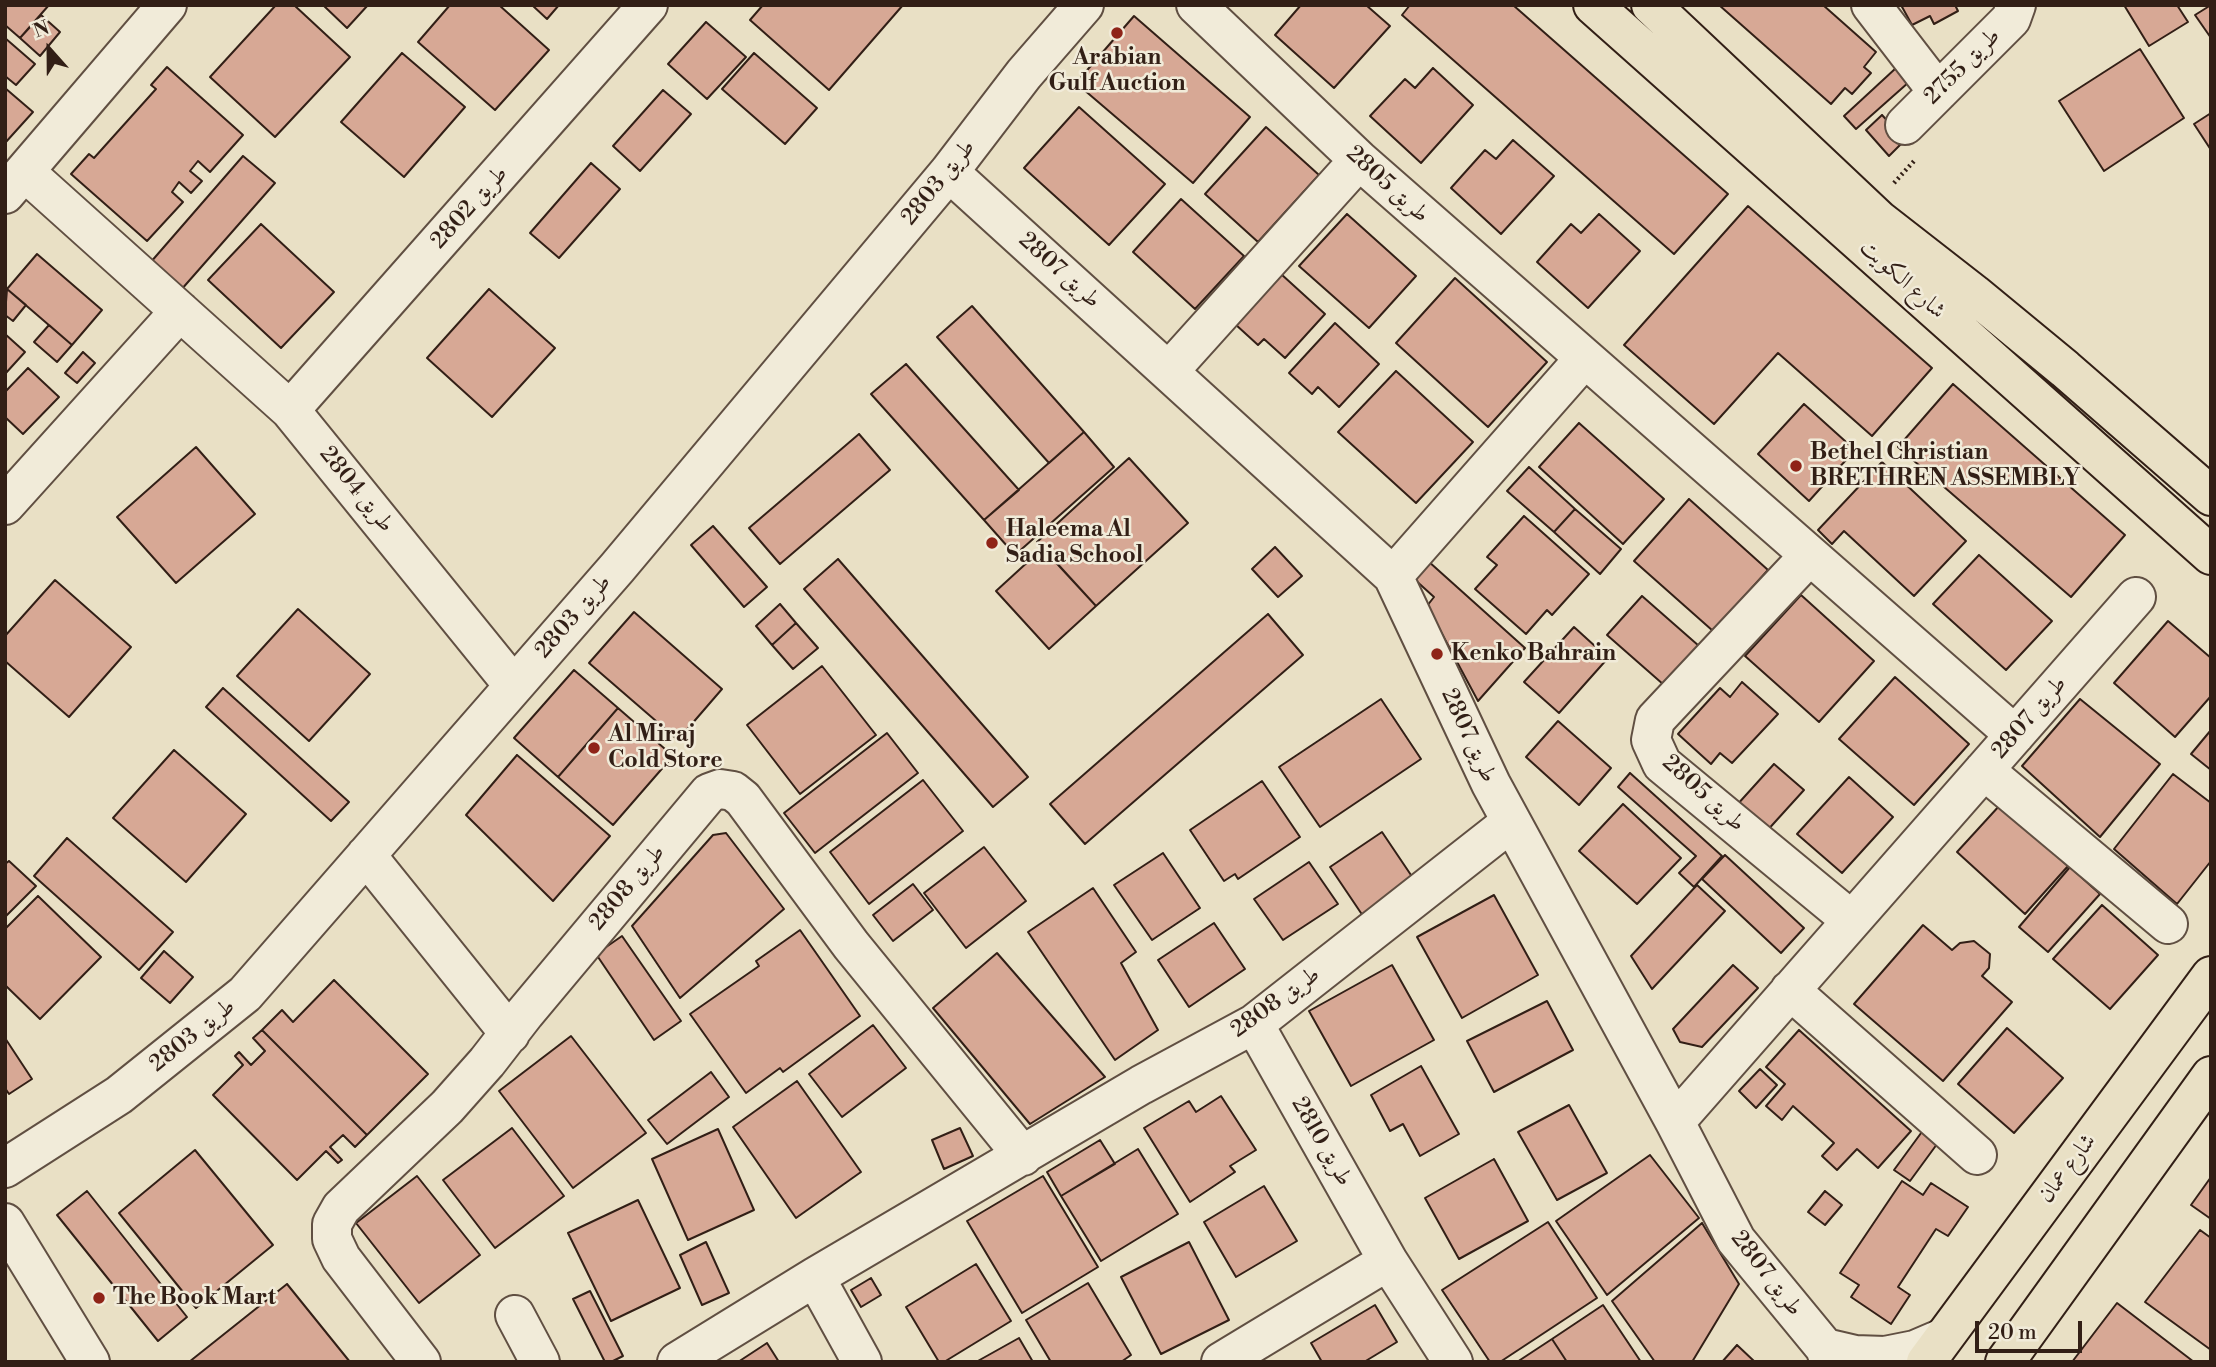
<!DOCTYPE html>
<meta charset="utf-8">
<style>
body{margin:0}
#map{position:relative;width:2216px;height:1367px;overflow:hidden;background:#e9e0c5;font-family:"Libre Bodoni",serif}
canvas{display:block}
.frame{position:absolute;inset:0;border:7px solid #321f16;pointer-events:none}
.north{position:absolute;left:14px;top:14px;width:70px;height:70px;-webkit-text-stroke:5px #f1ebd9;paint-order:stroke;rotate:339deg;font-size:19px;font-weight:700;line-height:28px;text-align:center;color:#321f16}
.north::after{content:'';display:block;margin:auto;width:24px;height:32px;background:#321f16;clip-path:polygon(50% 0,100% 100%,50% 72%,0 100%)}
.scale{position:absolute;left:1975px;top:1321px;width:107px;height:32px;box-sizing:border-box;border:4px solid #321f16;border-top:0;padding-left:9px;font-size:21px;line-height:24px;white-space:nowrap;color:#321f16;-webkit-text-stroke:5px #f1ebd9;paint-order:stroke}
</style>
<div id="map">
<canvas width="2216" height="1367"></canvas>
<div class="frame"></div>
<div class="north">N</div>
<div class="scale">20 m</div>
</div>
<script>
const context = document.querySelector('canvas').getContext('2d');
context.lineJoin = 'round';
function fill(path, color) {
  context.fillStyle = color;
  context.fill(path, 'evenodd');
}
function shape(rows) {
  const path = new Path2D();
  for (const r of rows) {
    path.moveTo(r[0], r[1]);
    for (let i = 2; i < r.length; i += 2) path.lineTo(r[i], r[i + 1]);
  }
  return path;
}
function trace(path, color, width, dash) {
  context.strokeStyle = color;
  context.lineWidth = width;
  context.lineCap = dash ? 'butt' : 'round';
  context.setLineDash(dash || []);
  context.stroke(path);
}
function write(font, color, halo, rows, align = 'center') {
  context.font = font + ' "Libre Bodoni",Amiri,serif';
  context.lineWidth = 5;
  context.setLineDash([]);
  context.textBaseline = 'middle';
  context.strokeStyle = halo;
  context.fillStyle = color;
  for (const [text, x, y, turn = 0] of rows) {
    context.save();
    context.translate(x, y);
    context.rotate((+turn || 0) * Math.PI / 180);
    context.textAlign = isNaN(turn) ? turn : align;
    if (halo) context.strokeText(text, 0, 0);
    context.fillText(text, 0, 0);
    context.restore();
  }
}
const building = shape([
 [5,5,49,5,20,38,5,25,5,5],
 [276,5,294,5,350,57,275,137,210,77,276,5],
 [323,5,368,5,347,28,323,5],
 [450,5,499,5,549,50,495,110,418,42,450,5],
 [532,5,559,5,547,19,532,5],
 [763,5,903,5,829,90,750,20,763,5],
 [1301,5,1366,5,1390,26,1334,88,1275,35,1301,5],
 [1410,5,1513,5,1728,194,1674,254,1402,15,1410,5],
 [1719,5,1823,5,1876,52,1864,67,1871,73,1852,94,1845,88,1831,104,1719,5],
 [1901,5,1955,5,1958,11,1934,24,1930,16,1912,25,1901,5],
 [2124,5,2177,5,2188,22,2149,46,2124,5],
 [2211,5,2211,38,2195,15,2211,5],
 [41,15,60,32,40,56,20,38,41,15],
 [1134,16,1250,117,1193,183,1076,83,1134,16],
 [706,22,746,57,707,99,668,64,706,22],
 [5,38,35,64,16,85,5,76,5,38],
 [2140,49,2184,118,2104,171,2059,101,2140,49],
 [402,53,465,107,404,177,341,122,402,53],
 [754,53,817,108,785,144,722,89,754,53],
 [167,67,243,135,210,172,198,161,190,171,202,181,191,193,179,182,172,192,183,202,147,241,71,174,89,154,94,158,156,89,151,85,167,67],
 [1433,68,1473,105,1421,163,1370,116,1405,79,1415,88,1433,68],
 [1896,68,1909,82,1856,129,1844,116,1896,68],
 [5,88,33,112,5,143,5,88],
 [663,90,691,114,640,171,613,146,663,90],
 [1079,107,1165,184,1109,245,1024,168,1079,107],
 [2211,113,2211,150,2194,124,2211,113],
 [1882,115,1905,140,1889,156,1866,130,1882,115],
 [1266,127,1319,175,1258,242,1205,194,1266,127],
 [1513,140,1554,176,1501,234,1451,188,1485,150,1496,159,1513,140],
 [243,156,275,183,181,290,150,263,243,156],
 [591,163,620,189,559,258,530,233,591,163],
 [1181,199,1244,256,1195,309,1133,252,1181,199],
 [1748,206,1932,368,1872,436,1778,353,1714,424,1624,345,1748,206],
 [1347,214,1416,276,1369,328,1299,266,1347,214],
 [1599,214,1640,251,1588,308,1537,262,1571,224,1581,233,1599,214],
 [261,224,334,292,281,348,208,280,261,224],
 [37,254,102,310,72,345,7,289,37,254],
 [1281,274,1325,314,1285,358,1264,339,1258,345,1235,324,1281,274],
 [1455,278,1547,362,1488,427,1396,343,1455,278],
 [7,289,26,305,13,321,5,315,7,289],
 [489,289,555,348,492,417,427,358,489,289],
 [972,306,1084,432,1049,463,937,337,972,306],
 [1335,323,1379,364,1339,407,1318,387,1312,394,1289,373,1335,323],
 [49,325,72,345,57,362,34,342,49,325],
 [5,334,25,352,5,374,5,334],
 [83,352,95,363,77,383,65,373,83,352],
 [906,364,1019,490,984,520,871,394,906,364],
 [28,368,59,397,23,434,5,417,5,392,28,368],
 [1396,371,1473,442,1416,503,1338,432,1396,371],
 [1953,384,2125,535,2071,597,1898,447,1953,384],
 [1804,404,1855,450,1809,501,1758,454,1804,404],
 [1579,423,1664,499,1623,544,1539,467,1579,423],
 [1084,432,1114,467,1015,555,984,520,1084,432],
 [859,434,890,470,780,564,749,528,859,434],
 [196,447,255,514,176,583,117,517,196,447],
 [1129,458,1188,523,1096,606,1037,542,1129,458],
 [1882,462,1966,541,1914,596,1844,531,1832,544,1818,530,1882,462],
 [1529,467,1575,509,1554,532,1507,491,1529,467],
 [1689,499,1768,570,1713,631,1634,561,1689,499],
 [1575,509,1621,549,1600,574,1554,532,1575,509],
 [1524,516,1589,574,1552,615,1547,610,1526,634,1475,589,1497,565,1487,557,1524,516],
 [713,526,767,587,744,607,691,545,713,526],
 [1275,547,1302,576,1278,597,1252,569,1275,547],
 [1043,548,1096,606,1049,649,996,591,1043,548],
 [1979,555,2052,621,2006,670,1933,604,1979,555],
 [838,559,1028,777,993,807,804,589,838,559],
 [1428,561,1525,648,1478,701,1427,606,1434,597,1413,578,1428,561],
 [55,580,131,647,69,717,5,661,5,636,55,580],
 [1801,595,1874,661,1819,722,1745,656,1801,595],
 [1642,596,1699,646,1664,685,1607,635,1642,596],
 [780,604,796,623,772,645,756,626,780,604],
 [298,609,370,674,309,741,237,676,298,609],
 [634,612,722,689,678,740,589,663,634,612],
 [1268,614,1303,655,1085,844,1050,804,1268,614],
 [2168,621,2211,658,2211,696,2175,737,2114,683,2168,621],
 [796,623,818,648,793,669,772,645,796,623],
 [1574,627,1608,658,1559,713,1524,682,1574,627],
 [822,666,876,735,800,794,747,725,822,666],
 [574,670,618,708,558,777,514,738,574,670],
 [1895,677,1969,744,1914,805,1839,739,1895,677],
 [1742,682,1778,714,1732,763,1720,753,1711,764,1678,734,1720,688,1730,697,1742,682],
 [223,688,349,802,331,821,206,707,223,688],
 [1381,699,1421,759,1320,827,1279,767,1381,699],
 [2080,699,2160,764,2100,837,2022,766,2080,699],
 [618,708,673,756,613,825,558,777,618,708],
 [1558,721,1611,768,1579,805,1526,757,1558,721],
 [2211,730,2211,770,2191,754,2211,730],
 [887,733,918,773,815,853,784,813,887,733],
 [174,750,246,814,186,882,113,818,174,750],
 [517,755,610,836,553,901,466,815,517,755],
 [1774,764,1804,790,1765,833,1736,806,1774,764],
 [1630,773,1722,856,1694,887,1679,873,1696,856,1618,787,1630,773],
 [2173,774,2211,803,2211,861,2177,904,2114,849,2173,774],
 [1849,777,1893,817,1842,873,1797,834,1849,777],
 [923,780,963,831,869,904,830,852,923,780],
 [1262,781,1300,837,1238,879,1235,874,1224,881,1190,830,1262,781],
 [1623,804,1681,858,1637,904,1579,851,1623,804],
 [2000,805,2068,866,2025,914,1957,852,2000,805],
 [1382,832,1415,881,1363,916,1330,867,1382,832],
 [726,833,784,909,680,998,632,926,713,835,726,833],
 [67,838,173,932,139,970,34,876,67,838],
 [984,847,1026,901,966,948,924,893,984,847],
 [1163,853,1200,908,1152,940,1114,885,1163,853],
 [1725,855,1804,928,1781,953,1702,879,1725,855],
 [9,861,36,886,5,917,5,864,9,861],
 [1309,862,1338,904,1283,940,1254,899,1309,862],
 [2070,867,2100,894,2048,952,2019,927,2070,867],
 [913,884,933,910,893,941,873,915,913,884],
 [1697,885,1725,911,1652,989,1631,956,1697,885],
 [1093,888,1136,952,1121,963,1158,1030,1115,1060,1028,932,1093,888],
 [1494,895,1538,975,1462,1018,1417,937,1494,895],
 [38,896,101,957,40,1019,5,985,5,929,38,896],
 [2102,905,2158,955,2110,1009,2053,959,2102,905],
 [1214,923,1245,969,1189,1007,1158,960,1214,923],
 [1923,925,1952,950,1960,943,1974,941,1990,954,1989,968,1982,976,2012,1002,1943,1081,1854,1004,1923,925],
 [800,930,860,1016,783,1072,780,1068,746,1093,690,1014,759,966,756,961,800,930],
 [622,936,681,1021,654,1040,596,954,622,936],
 [164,951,193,977,170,1003,141,978,164,951],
 [997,953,1105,1077,1030,1124,933,1008,997,953],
 [1392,965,1434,1040,1351,1086,1309,1011,1392,965],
 [1733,965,1758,988,1702,1047,1680,1042,1673,1029,1733,965],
 [334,980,428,1074,367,1135,262,1030,282,1010,293,1022,334,980],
 [1547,1001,1573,1050,1494,1092,1467,1041,1547,1001],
 [873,1025,906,1068,842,1117,809,1074,873,1025],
 [2007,1028,2063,1078,2014,1133,1958,1084,2007,1028],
 [262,1030,367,1135,355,1147,343,1135,330,1147,342,1160,338,1163,326,1151,297,1180,213,1095,243,1065,235,1056,239,1052,251,1065,265,1051,253,1038,262,1030],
 [1799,1030,1911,1131,1878,1168,1857,1149,1837,1170,1822,1156,1834,1143,1793,1106,1782,1120,1766,1106,1785,1084,1766,1067,1799,1030],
 [571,1036,646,1133,573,1188,499,1091,571,1036],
 [5,1038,32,1079,9,1094,5,1088,5,1038],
 [1421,1066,1459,1134,1420,1156,1403,1124,1390,1131,1371,1095,1421,1066],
 [1760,1069,1777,1085,1756,1108,1739,1091,1760,1069],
 [711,1072,729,1097,667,1144,648,1120,711,1072],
 [797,1081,861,1172,796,1218,733,1127,797,1081],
 [1221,1096,1256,1150,1230,1166,1235,1172,1190,1202,1144,1128,1189,1101,1196,1112,1221,1096],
 [1569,1105,1607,1173,1557,1200,1518,1132,1569,1105],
 [512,1128,564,1196,495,1248,443,1180,512,1128],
 [960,1128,973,1156,944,1169,932,1140,960,1128],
 [718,1129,754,1210,688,1240,652,1159,718,1129],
 [1924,1129,1940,1140,1910,1181,1894,1170,1924,1129],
 [1100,1140,1115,1164,1061,1196,1047,1172,1100,1140],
 [1138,1149,1178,1214,1101,1261,1061,1196,1138,1149],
 [195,1150,273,1245,196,1308,119,1213,195,1150],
 [1650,1155,1699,1218,1607,1295,1556,1221,1650,1155],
 [1494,1159,1528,1221,1459,1259,1425,1198,1494,1159],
 [417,1176,480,1255,419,1303,356,1223,417,1176],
 [1043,1176,1098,1267,1022,1313,967,1221,1043,1176],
 [2211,1177,2211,1219,2191,1205,2211,1177],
 [1902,1181,1923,1195,1931,1183,1968,1207,1948,1236,1936,1229,1898,1287,1910,1295,1891,1324,1851,1297,1859,1285,1840,1273,1902,1181],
 [1264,1186,1297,1241,1236,1277,1204,1222,1264,1186],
 [87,1191,187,1317,158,1341,57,1215,87,1191],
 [1825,1191,1842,1205,1825,1225,1808,1212,1825,1191],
 [638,1200,680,1288,611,1321,568,1233,638,1200],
 [1548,1222,1597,1298,1500,1362,1490,1362,1442,1290,1548,1222],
 [1702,1223,1739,1284,1692,1362,1655,1362,1612,1301,1702,1223],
 [2200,1230,2211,1238,2211,1350,2145,1302,2200,1230],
 [706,1242,729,1293,702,1305,680,1255,706,1242],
 [1189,1242,1229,1320,1161,1354,1121,1277,1189,1242],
 [976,1264,1011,1321,944,1362,939,1362,906,1307,976,1264],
 [871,1278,881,1295,861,1307,851,1290,871,1278],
 [1088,1283,1131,1355,1121,1362,1051,1362,1026,1320,1088,1283],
 [287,1284,350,1362,189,1362,287,1284],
 [590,1291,623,1356,611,1362,605,1362,573,1299,590,1291],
 [2117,1303,2194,1362,2072,1362,2117,1303],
 [1375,1305,1397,1342,1364,1362,1322,1362,1311,1343,1375,1305],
 [1603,1305,1641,1362,1567,1362,1552,1339,1603,1305],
 [1019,1338,1033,1362,976,1362,1019,1338],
 [1552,1339,1567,1362,1517,1362,1552,1339],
 [767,1343,779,1362,738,1362,767,1343],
 [1737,1345,1755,1362,1722,1362,1737,1345]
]);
fill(building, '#d7a895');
trace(building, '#321f16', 2);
const minor = shape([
 [1196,5,1359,160,2015,735],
 [1871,5,1938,92],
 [1905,125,2011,19,2016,5],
 [25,172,290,410,514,686],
 [949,172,1393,576,1491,784,1675,1122,1736,1240,1825,1348,1830,1362],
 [5,194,167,5],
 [1169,371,1359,160],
 [290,410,648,5],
 [5,505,180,311],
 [1809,556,1655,720,1651,740,1662,764,1851,920],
 [1393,576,1584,359],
 [1984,770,2168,924],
 [366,855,510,1034],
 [1790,990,1977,1155],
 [1254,1024,1388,1261,1453,1362],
 [1675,1122,2136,597],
 [5,1168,119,1095,245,994,617,568,949,172,1024,74,1084,5],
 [5,1223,90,1362],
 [815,1277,862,1362],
 [515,1315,540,1362],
 [1825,1348,1855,1355,1885,1356,1915,1350,1943,1338],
 [421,1362,341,1258,332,1239,332,1224,341,1208,447,1107,487,1062,525,1013,709,793,720,789,733,791,743,799,851,945,1023,1156],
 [677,1362,815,1277,1141,1085,1254,1024,1510,823],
 [1221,1362,1388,1261]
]);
const major = shape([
 [1593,5,2211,555],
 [1651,5,1879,220,1974,294,2065,369,2211,496],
 [1926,1362,2211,976],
 [2005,1362,2211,1076]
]);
trace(minor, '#604f42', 42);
trace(major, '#321f16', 42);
trace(shape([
 [1894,183,1914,161]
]), '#321f16', 4.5, [2, 3.5]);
trace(minor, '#f1ebd9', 38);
trace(major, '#e9e0c5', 38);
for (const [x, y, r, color] of [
 [1117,33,7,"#8f2418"],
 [1796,466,7,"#8f2418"],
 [992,543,7,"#8f2418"],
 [1437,654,7,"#8f2418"],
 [594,748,7,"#8f2418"],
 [99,1298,7,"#8f2418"]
]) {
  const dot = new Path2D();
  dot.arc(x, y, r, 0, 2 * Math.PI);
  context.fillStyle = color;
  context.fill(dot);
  trace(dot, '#f1ebd9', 2.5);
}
write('bold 23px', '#321f16', '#f1ebd9', [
 ["Arabian",1117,58,"center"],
 ["Gulf Auction",1117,84,"center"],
 ["Bethel Christian",1810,453],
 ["BRETHREN ASSEMBLY",1810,479],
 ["Haleema Al",1006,530],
 ["Sadia School",1006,556],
 ["Kenko Bahrain",1451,654],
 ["Al Miraj",608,735],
 ["Cold Store",608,761],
 ["The Book Mart",113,1298]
], 'left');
write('23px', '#321f16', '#f1ebd9', [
 ["طريق 2755",1963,67,-45],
 ["طريق 2803",939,183,-51],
 ["طريق 2805",1387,185,42],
 ["طريق 2802",470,208,-48],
 ["طريق 2807",1059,271,42],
 ["شارع الكويت",1902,280,42],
 ["طريق 2804",356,490,51],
 ["طريق 2803",574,617,-49],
 ["طريق 2807",2030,718,-49],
 ["طريق 2807",1468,736,65],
 ["طريق 2805",1703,794,42],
 ["طريق 2808",628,888,-50],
 ["طريق 2808",1276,1003,-36],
 ["طريق 2803",193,1036,-39],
 ["طريق 2810",1321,1142,60],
 ["شارع عمان",2068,1169,-53],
 ["طريق 2807",1766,1274,52]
]);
</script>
